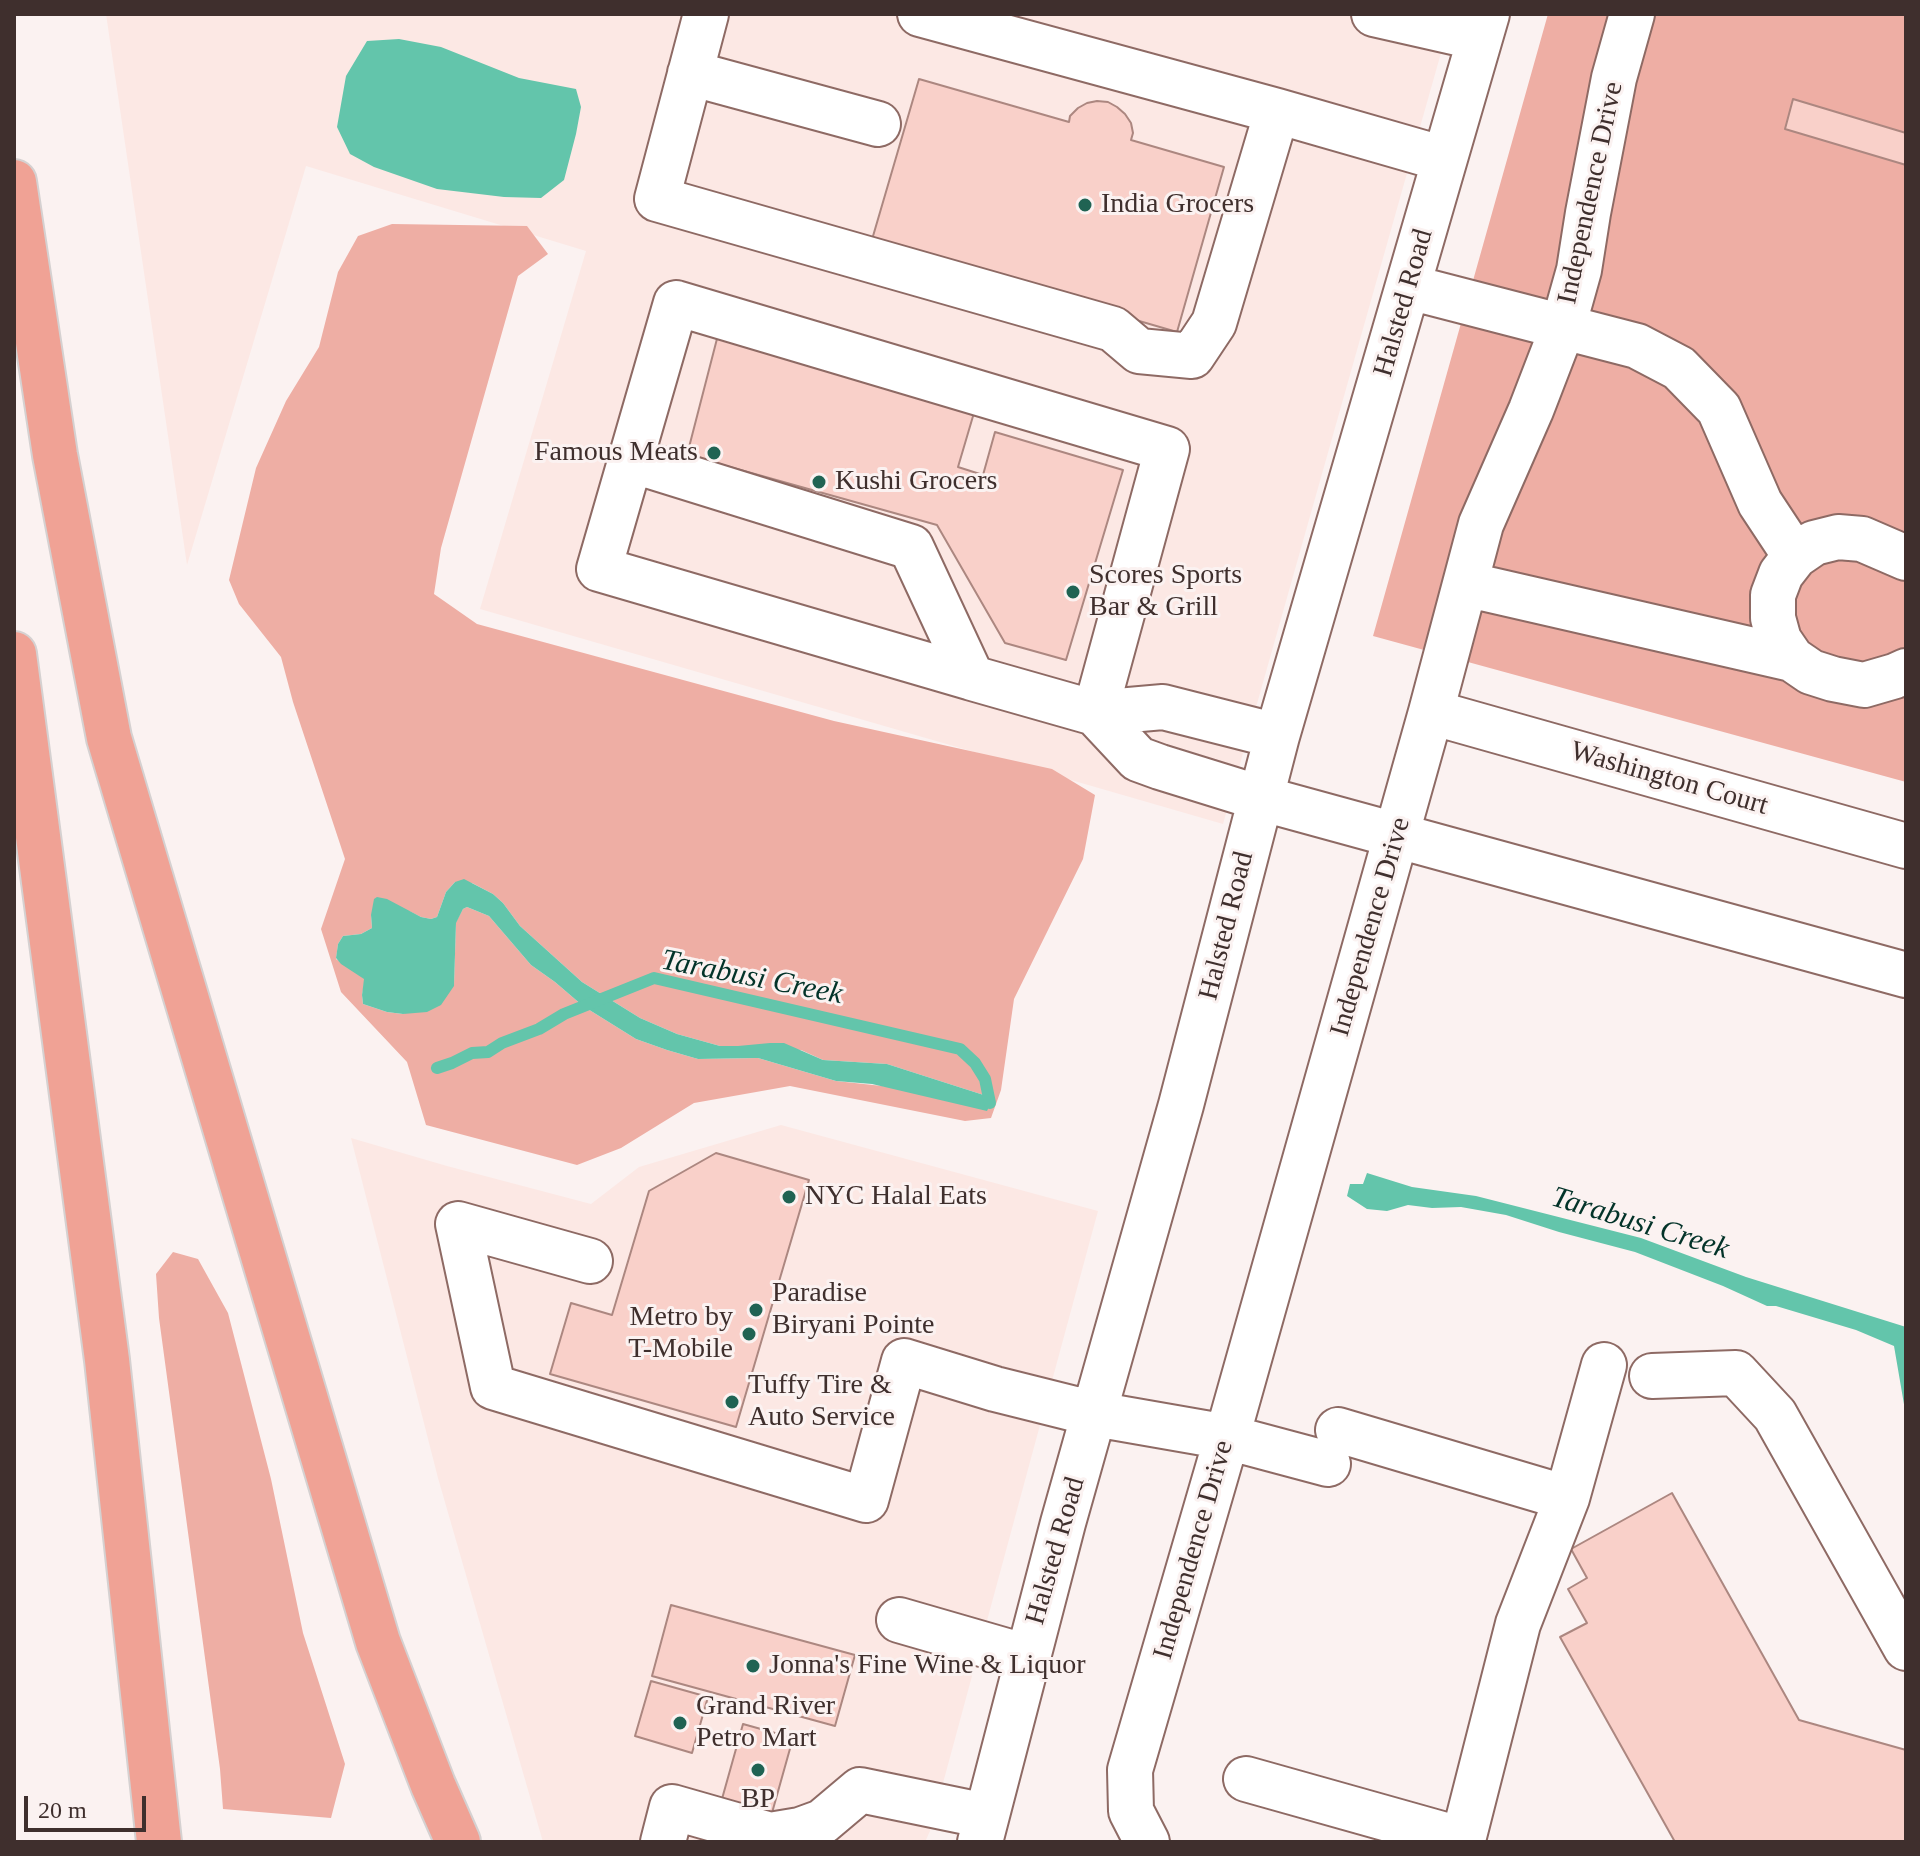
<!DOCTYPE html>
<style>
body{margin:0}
#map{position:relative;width:1920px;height:1856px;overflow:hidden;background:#fbf2f1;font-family:Georgia,serif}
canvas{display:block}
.frame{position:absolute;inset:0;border:16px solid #3f2f2d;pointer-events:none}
.scale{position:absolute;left:24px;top:1796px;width:122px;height:36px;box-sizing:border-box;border:4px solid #3f2f2d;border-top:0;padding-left:10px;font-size:24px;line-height:28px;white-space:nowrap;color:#3f2f2d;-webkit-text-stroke:6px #fbf2f1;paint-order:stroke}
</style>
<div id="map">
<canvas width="1920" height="1856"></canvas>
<div class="frame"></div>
<div class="scale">20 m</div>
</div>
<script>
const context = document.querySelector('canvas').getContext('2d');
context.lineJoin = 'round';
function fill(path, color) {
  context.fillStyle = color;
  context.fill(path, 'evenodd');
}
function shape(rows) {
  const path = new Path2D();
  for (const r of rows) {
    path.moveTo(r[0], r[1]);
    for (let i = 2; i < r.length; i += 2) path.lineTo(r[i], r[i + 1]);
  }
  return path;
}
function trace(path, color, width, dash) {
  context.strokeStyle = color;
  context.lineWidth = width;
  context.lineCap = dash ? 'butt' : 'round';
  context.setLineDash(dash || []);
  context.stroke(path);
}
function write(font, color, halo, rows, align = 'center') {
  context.font = font + ' Georgia,serif';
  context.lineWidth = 6;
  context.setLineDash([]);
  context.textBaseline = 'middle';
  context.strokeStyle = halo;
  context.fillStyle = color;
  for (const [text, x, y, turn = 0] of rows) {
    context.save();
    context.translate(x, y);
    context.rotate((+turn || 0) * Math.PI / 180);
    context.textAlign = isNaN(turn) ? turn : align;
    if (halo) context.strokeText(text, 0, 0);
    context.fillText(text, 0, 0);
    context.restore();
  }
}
fill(shape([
 [106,14,1452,14,1223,824,480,609,586,251,306,166,187,565],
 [781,1125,1098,1211,930,1831,925,1842,543,1842,438,1478,351,1138,447,1166,591,1204,639,1167]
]), '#fce8e4');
fill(shape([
 [1548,14,1906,14,1906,782,1373,636],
 [392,224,527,226,548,254,518,276,441,548,434,594,477,624,834,721,1052,769,1095,795,1083,859,1014,999,1001,1090,991,1118,965,1121,790,1086,694,1103,621,1148,577,1165,426,1125,407,1062,341,992,321,929,345,859,293,702,281,657,239,604,229,580,256,468,286,401,319,347,338,272,358,236],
 [455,882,472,883,493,894,503,903,520,926,582,982,640,1018,677,1034,720,1046,801,1050,823,1060,887,1064,993,1098,836,1081,758,1058,698,1059,667,1050,636,1039,583,1006,555,982,531,965,489,916,467,907,463,909,456,922,454,985,403,1014,387,1012,363,1004,362,995,365,979,336,959,338,944,343,936,361,934,372,928,371,915,409,911,421,917,431,919,437,917,446,892],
 [173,1252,198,1259,228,1313,271,1479,303,1633,345,1764,331,1818,223,1809,220,1769,159,1318,156,1274]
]), '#eeaea4');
fill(shape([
 [399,39,441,47,519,78,576,89,581,107,576,134,564,180,541,198,504,197,437,189,374,167,350,154,337,127,346,76,367,41],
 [464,879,493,894,503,903,520,926,582,982,640,1018,677,1034,720,1046,738,1046,770,1043,784,1043,823,1060,887,1064,993,1098,987,1111,872,1084,836,1081,758,1058,698,1059,667,1050,636,1039,583,1006,555,982,531,965,489,916,467,907,463,909,456,923,454,986,441,1005,427,1012,403,1014,387,1012,363,1004,362,995,364,979,341,964,336,958,338,944,343,936,361,934,372,928,371,915,374,899,377,897,387,899,421,917,431,919,437,917,446,892,455,882],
 [1367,1173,1412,1187,1476,1196,1641,1238,1746,1277,1906,1327,1906,1416,1894,1346,1856,1330,1776,1306,1767,1306,1723,1286,1635,1252,1559,1232,1506,1215,1461,1207,1432,1208,1408,1205,1387,1211,1367,1209,1347,1196,1350,1184,1363,1184]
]), '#63c5ab');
trace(shape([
 [437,1068,452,1063,472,1053,488,1052,502,1043,539,1029,564,1014,654,978,960,1049,975,1063,985,1079,990,1103]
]), '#63c5ab', 12);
const building = shape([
 [919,79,1069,122,1070,116,1078,108,1087,103,1097,101,1108,102,1117,107,1125,114,1131,123,1133,133,1131,140,1224,167,1177,332,871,243,919,79],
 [1793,99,1906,133,1906,165,1785,129,1793,99],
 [719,331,976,406,958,467,983,475,995,432,1123,470,1066,660,1005,643,937,525,687,455,719,331],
 [716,1153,809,1180,736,1427,550,1374,571,1303,612,1315,649,1191,716,1153],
 [1672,1493,1799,1720,1906,1750,1906,1842,1675,1842,1560,1637,1587,1623,1568,1589,1587,1578,1571,1549,1672,1493],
 [671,1605,855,1655,835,1726,652,1676,671,1605],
 [651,1681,708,1697,692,1753,635,1736,651,1681],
 [743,1724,793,1738,770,1820,720,1806,743,1724]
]);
fill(building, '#f9d0c9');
trace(building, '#ac8780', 2);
const minor = shape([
 [706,14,657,199,1113,329,1139,351,1192,356,1214,323,1277,111],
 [920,14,1277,111,1444,159],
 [1374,14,1480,38],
 [690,73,878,124],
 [1409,287,1637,346,1679,368,1719,409,1760,503,1795,556],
 [631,460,911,547,972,678,599,569,676,303,1167,449,1095,713],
 [1906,558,1862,539,1838,537,1814,543,1795,556,1781,574,1773,595,1773,618,1779,640,1792,659,1811,672,1833,679,1864,685,1895,676,1906,671],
 [1465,584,1792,659],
 [972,678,1095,713,1163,707,1277,736],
 [1431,712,1906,846],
 [1095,713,1138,759,1160,767,1260,798,1906,975],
 [590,1261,458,1224,493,1387,866,1500,904,1361,995,1389,1095,1414,1227,1437,1328,1464],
 [1652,1376,1736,1373,1775,1415,1906,1648],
 [1338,1430,1567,1498],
 [899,1620,1027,1657],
 [1246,1779,1463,1840,1518,1624,1567,1498,1604,1365],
 [663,1842,672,1807,770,1835,800,1830,822,1822,860,1790,986,1816],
 [980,1842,1063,1523,1181,1105,1277,736,1487,14],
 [1147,1842,1131,1811,1130,1770,1227,1437,1431,712,1481,524,1531,410,1563,327,1579,270,1588,213,1614,78,1632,14]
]);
const highway = shape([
 [14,182,55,455,109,738,378,1642,433,1785,458,1842],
 [14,654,107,1360,159,1842]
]);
trace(minor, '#8e6a64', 48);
trace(highway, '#d5d1d1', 48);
trace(minor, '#fff', 44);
trace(highway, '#f0a295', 44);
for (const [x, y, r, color] of [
 [1085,205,8,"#206353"],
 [714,453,8,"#206353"],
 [819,482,8,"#206353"],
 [1073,592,8,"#206353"],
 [789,1197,8,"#206353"],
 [756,1310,8,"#206353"],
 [749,1334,8,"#206353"],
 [732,1402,8,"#206353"],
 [753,1666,8,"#206353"],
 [680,1723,8,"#206353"],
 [758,1770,8,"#206353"]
]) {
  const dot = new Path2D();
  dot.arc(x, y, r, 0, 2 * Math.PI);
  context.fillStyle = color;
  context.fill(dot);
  trace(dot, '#fbf2f1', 3);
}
write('28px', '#3f2f2d', '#fbf2f1', [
 ["Independence Drive",1591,193,-78],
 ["Halsted Road",1404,303,-74],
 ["Washington Court",1669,779,16],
 ["Halsted Road",1227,926,-76],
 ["Independence Drive",1371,927,-74],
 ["Independence Drive",1194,1550,-74],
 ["Halsted Road",1056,1551,-74]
]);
write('28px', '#3f2f2d', '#fbf2f1', [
 ["India Grocers",1101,205],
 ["Famous Meats",698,453,"right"],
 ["Kushi Grocers",835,482],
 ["Scores Sports",1089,576],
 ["Bar & Grill",1089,608],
 ["NYC Halal Eats",805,1197],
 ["Paradise",772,1294],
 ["Biryani Pointe",772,1326],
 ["Metro by",733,1318,"right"],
 ["T-Mobile",733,1350,"right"],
 ["Tuffy Tire &",748,1386],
 ["Auto Service",748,1418],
 ["Jonna's Fine Wine & Liquor",769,1666],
 ["Grand River",696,1707],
 ["Petro Mart",696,1739],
 ["BP",758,1800,"center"]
], 'left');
write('italic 30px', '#033329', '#fbf2f1', [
 ["Tarabusi Creek",752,978,11],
 ["Tarabusi Creek",1640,1224,17]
]);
</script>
